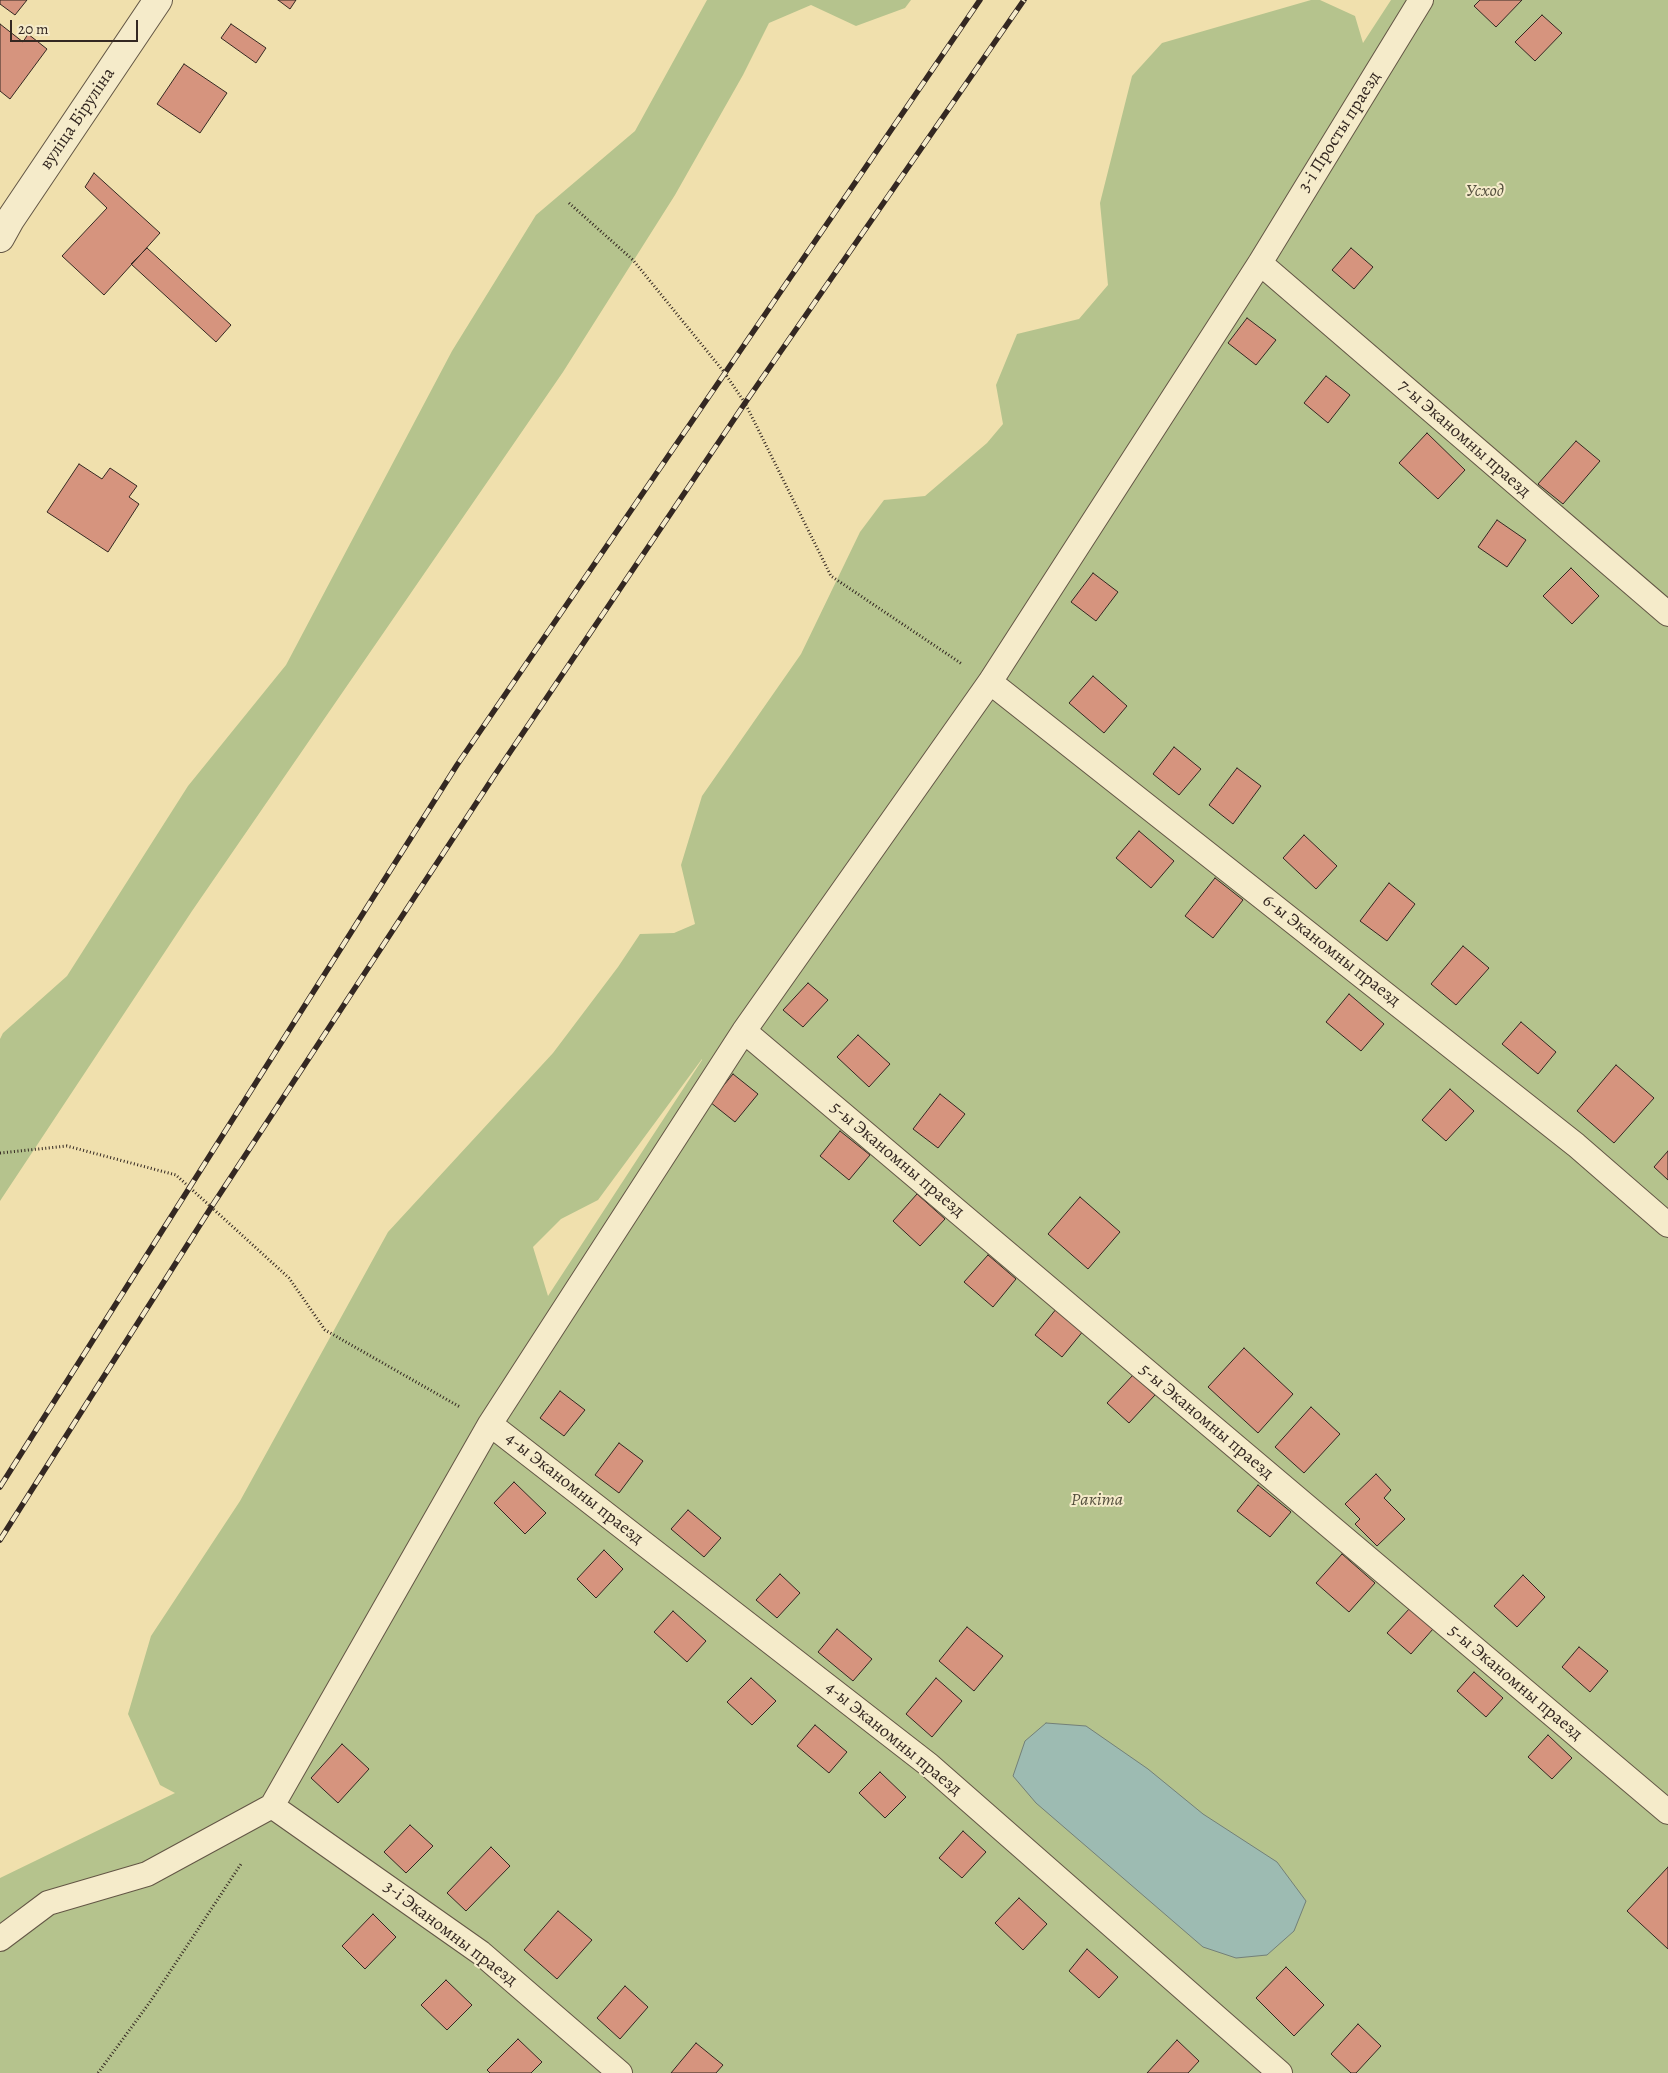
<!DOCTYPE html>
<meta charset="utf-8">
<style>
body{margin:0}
#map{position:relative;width:1668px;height:2073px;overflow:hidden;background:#f0e0ad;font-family:Alegreya,serif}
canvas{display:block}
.scale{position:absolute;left:10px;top:20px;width:128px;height:22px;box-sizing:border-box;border:2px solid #342822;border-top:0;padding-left:6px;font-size:15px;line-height:18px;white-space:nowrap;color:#342822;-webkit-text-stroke:4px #f5ebca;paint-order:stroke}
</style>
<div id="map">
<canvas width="1668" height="2073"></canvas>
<div class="scale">20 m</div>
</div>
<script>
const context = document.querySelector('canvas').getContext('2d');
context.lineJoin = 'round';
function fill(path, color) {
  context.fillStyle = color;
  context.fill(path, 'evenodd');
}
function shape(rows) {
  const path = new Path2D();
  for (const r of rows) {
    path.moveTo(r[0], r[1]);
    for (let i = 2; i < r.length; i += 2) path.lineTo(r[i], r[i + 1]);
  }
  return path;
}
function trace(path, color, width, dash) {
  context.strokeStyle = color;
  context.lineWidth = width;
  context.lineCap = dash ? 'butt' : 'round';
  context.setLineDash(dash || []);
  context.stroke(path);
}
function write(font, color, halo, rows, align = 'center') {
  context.font = font + ' Alegreya,serif';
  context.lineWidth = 4;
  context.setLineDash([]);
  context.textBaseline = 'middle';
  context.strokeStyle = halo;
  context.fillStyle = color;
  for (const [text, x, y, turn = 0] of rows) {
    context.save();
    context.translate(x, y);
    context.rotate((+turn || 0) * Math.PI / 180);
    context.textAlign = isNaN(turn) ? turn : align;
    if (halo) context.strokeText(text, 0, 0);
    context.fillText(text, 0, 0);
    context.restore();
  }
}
fill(shape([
 [707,0,911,0,905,8,856,26,811,5,769,23,743,75,675,195,563,372,192,911,0,1201,0,1039,3,1033,67,976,188,786,286,665,452,351,536,215,635,131],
 [1311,0,1320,0,1355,16,1363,43,1391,0,1668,0,1668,2073,0,2073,0,1878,175,1793,160,1785,128,1714,151,1636,240,1501,388,1232,553,1053,618,967,640,934,674,933,695,924,681,865,702,796,801,654,860,532,884,500,925,496,987,443,1003,424,996,385,1017,334,1079,319,1108,285,1100,203,1132,76,1162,43],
 [702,1059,702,1060,548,1296,533,1247,561,1219,598,1200]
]), '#b5c38d');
const water = shape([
 [1046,1723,1086,1726,1148,1769,1203,1814,1277,1862,1306,1901,1294,1931,1267,1955,1236,1958,1203,1947,1036,1803,1013,1776,1025,1741,1046,1723]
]);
fill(water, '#9dbbb2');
trace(water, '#738078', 1);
const building = shape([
 [0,0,27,0,15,15,0,4,0,0],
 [278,0,296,0,290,9,278,0],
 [1480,0,1522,0,1496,27,1474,6,1480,0],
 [1542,15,1562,33,1535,61,1515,42,1542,15],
 [0,24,23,42,28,34,47,49,10,99,0,91,0,24],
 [231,24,266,48,256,63,221,38,231,24],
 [184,64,227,93,200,133,157,104,184,64],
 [94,173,160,233,104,295,62,256,107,208,85,187,94,173],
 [147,248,231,325,216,342,131,264,147,248],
 [1351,248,1373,267,1354,289,1332,270,1351,248],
 [1247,318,1276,340,1256,365,1228,343,1247,318],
 [1326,376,1350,395,1328,423,1304,403,1326,376],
 [1427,433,1465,470,1438,499,1399,463,1427,433],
 [1576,441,1600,461,1563,504,1538,484,1576,441],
 [79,464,102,479,110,468,137,486,129,497,139,504,108,552,47,512,79,464],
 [1497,520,1526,540,1507,567,1478,547,1497,520],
 [1571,568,1599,596,1572,624,1543,596,1571,568],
 [1093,573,1118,592,1096,621,1071,602,1093,573],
 [1093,676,1127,706,1104,733,1069,703,1093,676],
 [1174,747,1201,769,1179,795,1153,774,1174,747],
 [1237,768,1261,786,1233,824,1209,805,1237,768],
 [1139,831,1174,861,1151,888,1116,858,1139,831],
 [1304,835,1337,866,1316,889,1283,858,1304,835],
 [1215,878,1243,900,1213,938,1185,916,1215,878],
 [1389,883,1415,904,1387,941,1360,921,1389,883],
 [1463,946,1489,968,1456,1005,1431,984,1463,946],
 [808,983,828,1000,803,1027,783,1010,808,983],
 [1349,994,1384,1024,1361,1051,1326,1022,1349,994],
 [1521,1022,1556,1052,1538,1074,1502,1044,1521,1022],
 [858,1035,890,1064,869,1087,837,1057,858,1035],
 [1616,1065,1654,1098,1614,1143,1577,1111,1616,1065],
 [733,1074,758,1094,735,1122,710,1102,733,1074],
 [1450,1089,1474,1111,1446,1141,1422,1120,1450,1089],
 [940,1094,965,1114,938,1148,913,1129,940,1094],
 [840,1131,870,1155,849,1180,820,1156,840,1131],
 [1668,1151,1668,1180,1654,1167,1668,1151],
 [917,1194,945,1219,920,1246,893,1221,917,1194],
 [1080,1197,1120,1232,1088,1269,1048,1234,1080,1197],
 [988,1255,1016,1279,993,1307,964,1282,988,1255],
 [1057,1308,1084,1330,1062,1357,1035,1335,1057,1308],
 [1244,1348,1293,1394,1258,1433,1208,1387,1244,1348],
 [1133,1375,1155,1395,1129,1423,1107,1403,1133,1375],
 [560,1391,585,1410,564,1436,540,1418,560,1391],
 [1311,1407,1340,1434,1304,1473,1275,1447,1311,1407],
 [619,1443,643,1461,619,1493,595,1475,619,1443],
 [1376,1474,1391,1490,1384,1498,1405,1519,1377,1546,1355,1524,1360,1519,1345,1504,1376,1474],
 [514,1482,546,1513,525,1534,494,1503,514,1482],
 [1258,1485,1291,1512,1270,1537,1237,1511,1258,1485],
 [688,1510,721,1538,704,1557,671,1529,688,1510],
 [604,1550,623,1569,596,1598,577,1579,604,1550],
 [1342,1554,1375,1583,1349,1612,1316,1583,1342,1554],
 [780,1574,800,1593,777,1618,756,1600,780,1574],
 [1523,1575,1545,1597,1517,1627,1494,1606,1523,1575],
 [1410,1608,1433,1629,1411,1654,1387,1633,1410,1608],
 [673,1611,706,1641,687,1662,654,1632,673,1611],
 [967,1627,1003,1656,974,1691,939,1661,967,1627],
 [837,1629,872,1659,853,1681,818,1652,837,1629],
 [1579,1647,1608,1671,1590,1692,1562,1667,1579,1647],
 [1474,1672,1503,1698,1486,1717,1457,1691,1474,1672],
 [751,1678,776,1701,752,1725,727,1702,751,1678],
 [936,1678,962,1701,932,1737,906,1714,936,1678],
 [815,1725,847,1752,829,1773,797,1746,815,1725],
 [1548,1735,1572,1758,1552,1779,1528,1757,1548,1735],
 [342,1744,369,1769,338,1803,311,1778,342,1744],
 [880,1772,906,1797,885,1818,859,1793,880,1772],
 [410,1825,433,1846,406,1873,384,1852,410,1825],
 [963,1831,986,1852,962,1878,939,1858,963,1831],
 [491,1847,510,1866,466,1911,447,1893,491,1847],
 [1668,1867,1668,1949,1627,1911,1668,1867],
 [1019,1898,1047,1924,1023,1950,995,1923,1019,1898],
 [558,1911,592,1940,557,1979,524,1950,558,1911],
 [373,1914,396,1937,365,1969,342,1946,373,1914],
 [1087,1949,1118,1977,1099,1998,1069,1971,1087,1949],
 [1286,1967,1324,2005,1294,2036,1256,1998,1286,1967],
 [446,1980,472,2005,447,2030,421,2005,446,1980],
 [625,1986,648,2007,620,2039,597,2018,625,1986],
 [1358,2024,1381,2046,1356,2073,1351,2073,1331,2054,1358,2024],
 [518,2039,542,2062,531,2073,490,2073,487,2070,518,2039],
 [1177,2040,1199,2061,1188,2073,1147,2073,1177,2040],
 [696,2043,723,2065,716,2073,671,2073,696,2043]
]);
fill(building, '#d6947e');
trace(building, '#342822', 1);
const service = shape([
 [1260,263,1668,614],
 [990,682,1576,1145,1668,1225],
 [744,1031,1668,1812],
 [490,1424,929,1765,1280,2073],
 [272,1806,481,1953,620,2073],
 [0,1939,48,1903,147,1874,272,1806,490,1424,744,1031,990,682,1260,263,1421,0]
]);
const minor = shape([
 [0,238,10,220,158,0]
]);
trace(service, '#635645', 26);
trace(minor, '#635645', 30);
trace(shape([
 [569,203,633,260,724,372,745,403,831,576,962,664],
 [0,1153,67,1146,176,1175,289,1278,325,1330,460,1407],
 [98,2073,150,2002,241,1864]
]), '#342822', 3, [1, 2.5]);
trace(service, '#f5ebca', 24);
trace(minor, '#f5ebca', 28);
const rail = shape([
 [0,1487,457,765,980,0],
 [0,1540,212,1206,494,776,745,403,1024,0]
]);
trace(rail, '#342822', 5.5);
trace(rail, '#f5ebca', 4, [11]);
write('18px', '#342822', '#f5ebca', [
 ["вуліца Біруліна",78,119,-56],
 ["3-і Просты праезд",1340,132,-58],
 ["7-ы Эканомны праезд",1464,439,41],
 ["6-ы Эканомны праезд",1331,951,38],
 ["5-ы Эканомны праезд",897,1160,40],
 ["5-ы Эканомны праезд",1206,1422,40],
 ["4-ы Эканомны праезд",574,1489,38],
 ["5-ы Эканомны праезд",1515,1683,40],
 ["4-ы Эканомны праезд",893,1739,39],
 ["3-і Эканомны праезд",450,1934,37]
]);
write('italic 18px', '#544f3d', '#f5ebca', [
 ["Усход",1485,192],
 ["Ракіта",1097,1501]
]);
</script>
